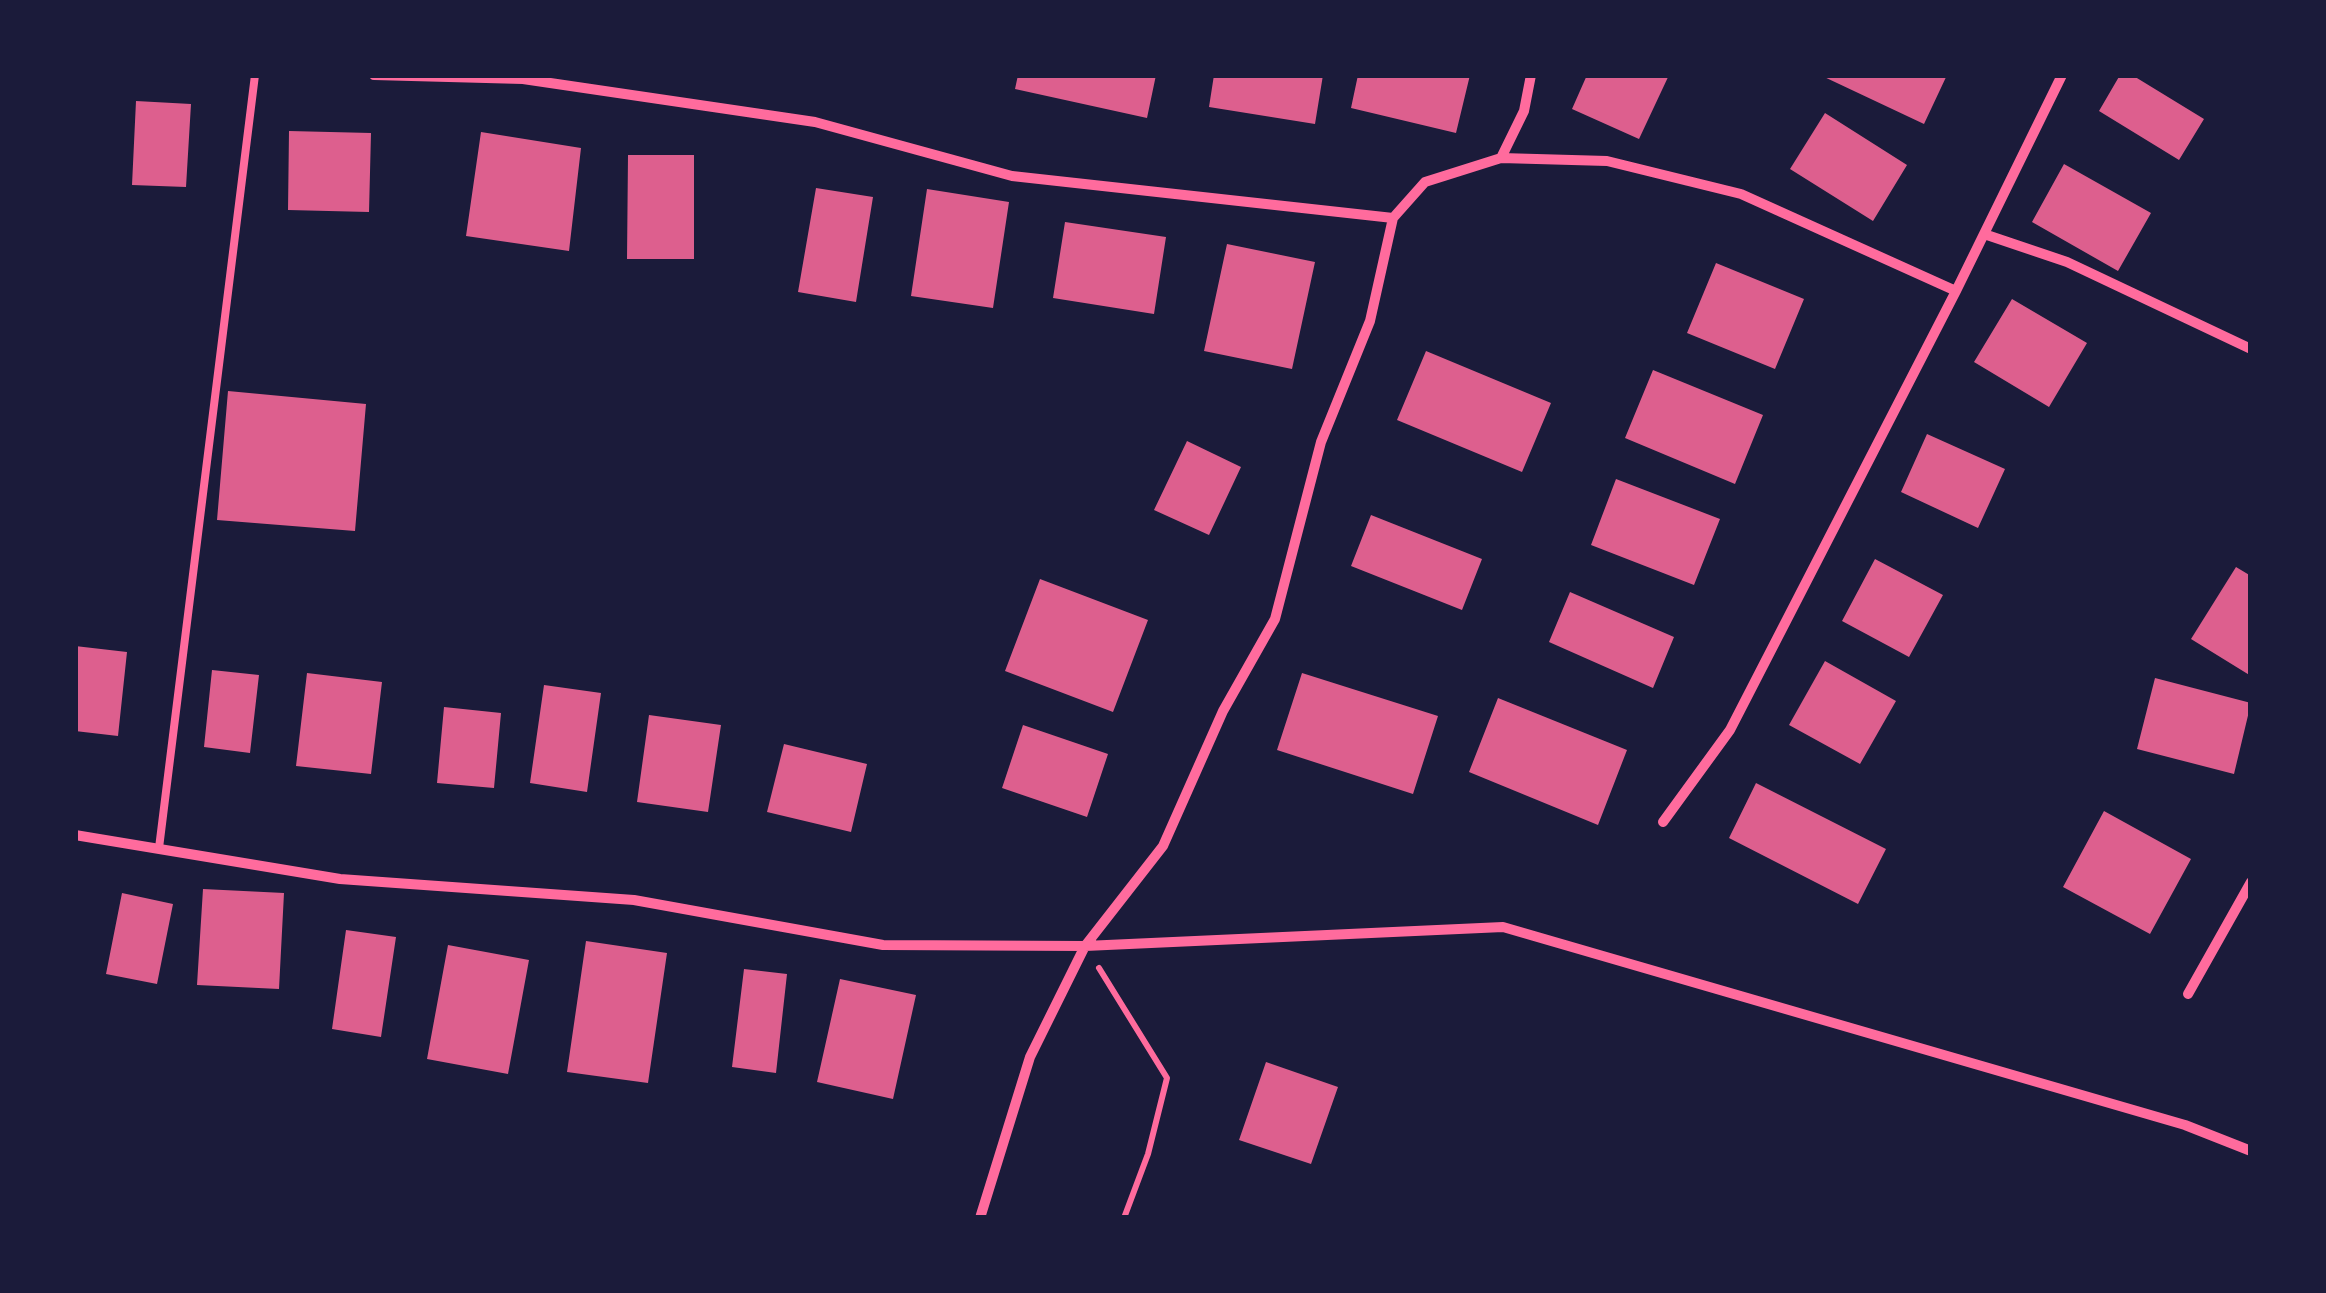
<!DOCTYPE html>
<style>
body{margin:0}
#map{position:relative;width:2326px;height:1293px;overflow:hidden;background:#1b1b3a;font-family:"IBM Plex Sans",sans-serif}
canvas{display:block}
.frame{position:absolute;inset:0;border:78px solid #1b1b3a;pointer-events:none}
</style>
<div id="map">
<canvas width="2326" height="1293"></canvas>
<div class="frame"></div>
</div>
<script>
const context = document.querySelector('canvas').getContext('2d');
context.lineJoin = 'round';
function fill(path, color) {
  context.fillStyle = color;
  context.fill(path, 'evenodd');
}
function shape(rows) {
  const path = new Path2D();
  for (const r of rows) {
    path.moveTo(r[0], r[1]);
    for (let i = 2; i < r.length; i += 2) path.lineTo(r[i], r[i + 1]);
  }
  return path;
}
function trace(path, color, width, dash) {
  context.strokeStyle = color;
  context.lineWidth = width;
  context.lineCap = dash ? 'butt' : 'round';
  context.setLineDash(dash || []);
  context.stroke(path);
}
fill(shape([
 [1018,75,1156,75,1147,118,1015,89],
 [1214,75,1323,75,1315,124,1209,107],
 [1358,75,1470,75,1456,133,1351,108],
 [1587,75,1669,75,1639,139,1572,109],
 [1820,75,1947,75,1924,124],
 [2120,75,2132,75,2204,119,2179,160,2099,111],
 [136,101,191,104,186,187,132,185],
 [1825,113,1907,165,1873,221,1790,169],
 [289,131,371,133,369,212,288,210],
 [481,132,581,148,569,251,466,236],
 [628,155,694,155,694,259,627,259],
 [2064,164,2151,213,2118,271,2032,222],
 [816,188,873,197,856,302,798,292],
 [927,189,1009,202,993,308,911,296],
 [1065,222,1166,237,1154,314,1053,298],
 [1227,244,1315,262,1292,369,1204,351],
 [1716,263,1804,299,1775,369,1687,333],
 [2012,299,2087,343,2049,407,1974,362],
 [1426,351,1551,403,1522,472,1397,420],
 [1653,370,1763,415,1735,484,1625,438],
 [228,391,366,404,355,531,217,520],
 [1927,434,2005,469,1978,528,1901,492],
 [1187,441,1241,467,1209,535,1154,510],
 [1616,479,1720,519,1694,585,1591,545],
 [1371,515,1482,559,1462,610,1351,566],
 [1875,559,1943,595,1909,657,1842,621],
 [2236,567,2251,576,2251,676,2191,639],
 [1040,579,1148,620,1113,712,1005,671],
 [1570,592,1674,637,1653,688,1549,642],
 [75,646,127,652,118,736,75,731],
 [1825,661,1896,701,1860,764,1789,725],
 [212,670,259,675,250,753,204,747],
 [307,673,382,682,371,774,296,766],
 [1302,673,1438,716,1413,794,1277,750],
 [2155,678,2251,703,2234,774,2137,749],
 [544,685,601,693,587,792,530,783],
 [1498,698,1627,750,1598,825,1469,772],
 [444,707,501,713,494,788,437,783],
 [649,715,721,725,708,812,637,802],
 [1023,725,1108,754,1087,817,1002,788],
 [784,744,867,764,851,832,767,812],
 [1756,783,1886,849,1858,904,1729,838],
 [2104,811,2191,859,2150,934,2063,887],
 [203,889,284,893,279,989,197,985],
 [122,893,173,904,157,984,106,974],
 [346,930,396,937,381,1037,332,1029],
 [586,941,667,953,648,1083,567,1072],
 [448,945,529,960,508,1074,427,1059],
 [744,969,787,974,776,1073,732,1067],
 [840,979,916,995,893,1099,817,1082],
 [1266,1062,1338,1087,1311,1164,1239,1140]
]), '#dd5f8e');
trace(shape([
 [1099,968,1167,1078,1148,1154,1124,1218]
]), '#ff6b9d', 6);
trace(shape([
 [159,848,255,75]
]), '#ff6b9d', 8);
trace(shape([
 [374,75,523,79,815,122,1012,176,1393,218],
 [1501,158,1607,161,1741,194,1956,291],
 [1984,234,2067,262,2251,349],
 [1663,822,1730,730,1956,291,2062,75],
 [75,835,340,879,634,900,883,945,1085,946,1503,927,2185,1125,2251,1151],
 [2188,994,2251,882],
 [980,1218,1030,1057,1085,946,1163,846,1223,711,1275,619,1321,442,1370,321,1393,218,1425,182,1501,158,1524,111,1531,75]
]), '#ff6b9d', 10);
</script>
